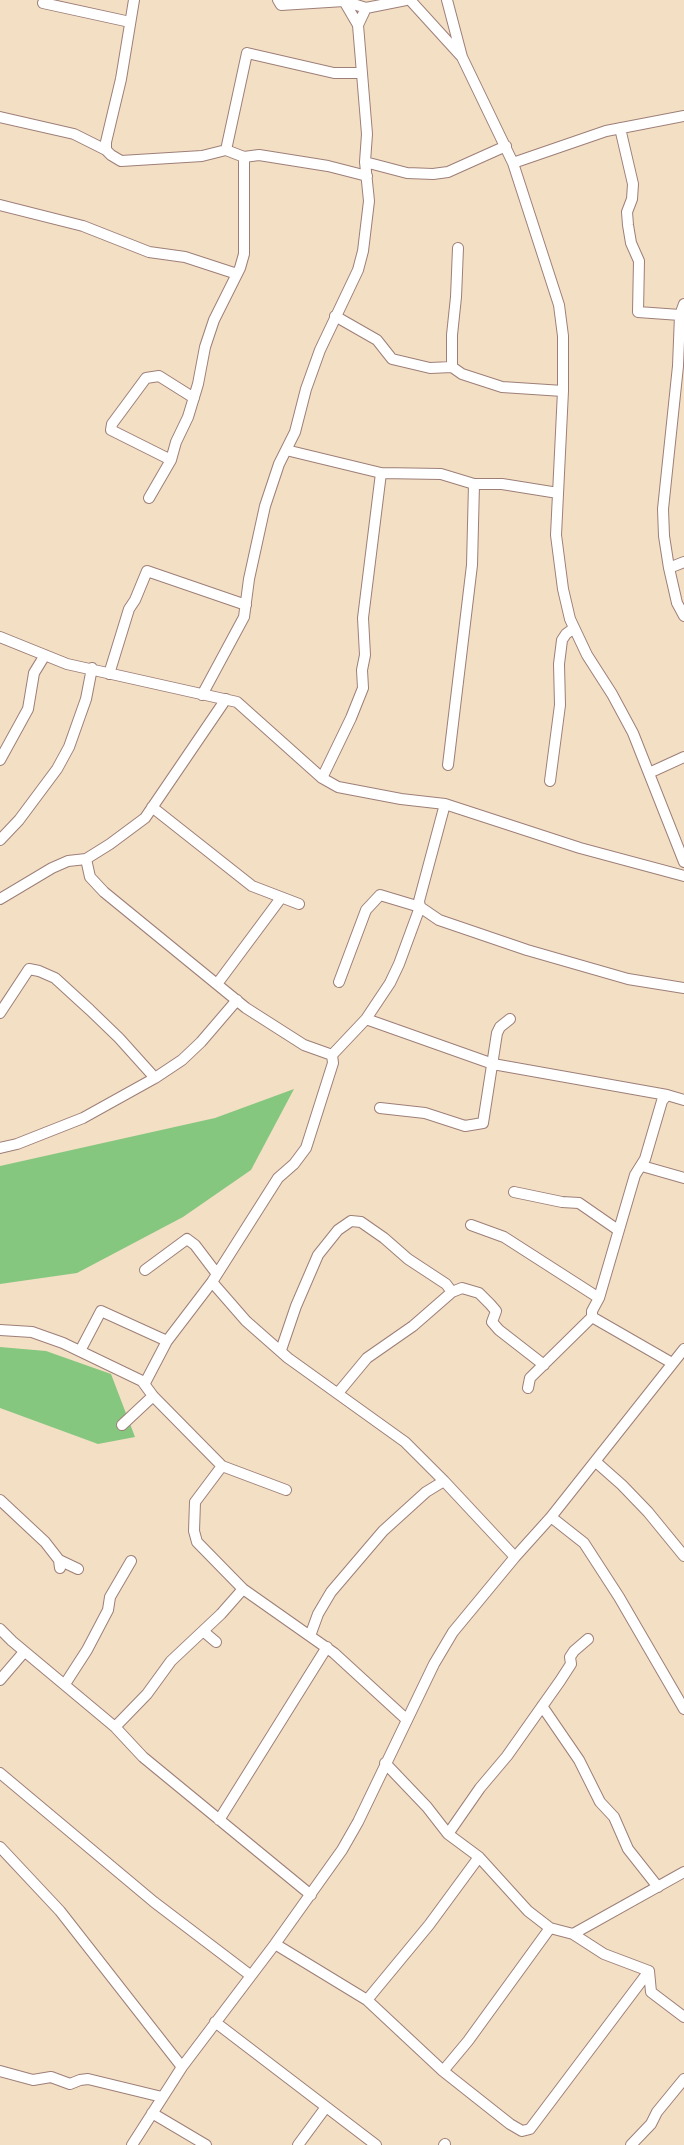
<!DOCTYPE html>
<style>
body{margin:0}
canvas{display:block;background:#f3dfc4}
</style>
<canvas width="684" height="2145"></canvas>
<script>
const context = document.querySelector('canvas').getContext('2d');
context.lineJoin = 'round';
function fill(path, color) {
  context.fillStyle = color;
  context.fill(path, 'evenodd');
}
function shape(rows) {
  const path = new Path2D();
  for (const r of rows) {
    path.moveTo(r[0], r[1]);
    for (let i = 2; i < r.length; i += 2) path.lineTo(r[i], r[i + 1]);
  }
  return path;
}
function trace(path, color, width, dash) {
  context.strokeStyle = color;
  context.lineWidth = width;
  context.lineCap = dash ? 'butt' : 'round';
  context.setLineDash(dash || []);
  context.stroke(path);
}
fill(shape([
 [294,1089,251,1170,183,1217,77,1273,0,1284,0,1166,215,1118],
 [0,1347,46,1351,111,1374,135,1437,98,1444,0,1408]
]), '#86c77f');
const minor = shape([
 [134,0,121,79,106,142,106,150,111,155,121,161,202,156,226,150,244,157,259,155,328,166,367,176],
 [278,0,281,5,344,1,366,8],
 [410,0,461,56],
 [447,0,462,57,513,163,559,305,563,336,563,391,556,535,563,589,570,619,587,655,612,694,633,733,684,862],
 [344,1,358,25],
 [43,3,130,22],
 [0,117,74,134,106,150],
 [620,128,633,184,632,199,627,212,628,225,631,243,639,261,638,312,680,315],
 [226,150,247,53,334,73,362,73],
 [365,162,407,173,433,174,448,172,506,146],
 [513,163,606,131,684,116],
 [0,205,83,226,149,252,185,257,237,274],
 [335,316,377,340,392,359,430,368,452,367,462,374,502,387,563,391],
 [452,367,452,335,456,297,458,248],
 [286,450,381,473,441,474,474,484,502,484,558,493],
 [171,460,111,430,112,424,146,378,159,376,194,398],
 [149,498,171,460,176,442,188,417,198,384,205,347,214,320,240,268,244,254,244,157],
 [684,562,669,568,677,603,684,616],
 [669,568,664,536,663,509,678,366,680,315,684,304],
 [0,637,67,664,237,702,322,778,338,787,401,799,445,804,580,848,684,876],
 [109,674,129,609,135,600,147,571,246,605],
 [202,695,244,617,249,579,265,506,279,464,295,432,306,389,320,350,358,270,363,251,369,201,365,162,367,134,358,25,366,8,406,0],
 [0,760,28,709,34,673,45,655],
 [448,765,472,565,474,484],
 [649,773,684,757],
 [322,778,351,718,363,688,362,670,365,655,363,618,381,473],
 [550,781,560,705,559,664,562,640,566,634,574,628],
 [152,807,252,886,299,904],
 [0,840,19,820,57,769,69,747,86,699,92,668],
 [86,859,90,877,104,892,246,1008,304,1045,332,1055,333,1063,306,1148,294,1164,278,1178,212,1282,167,1341,145,1383],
 [0,899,52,868,68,861,86,859,110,844,145,818,226,699],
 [339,982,366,910,380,895,420,907,439,920,527,950,628,979,684,988],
 [217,984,281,898],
 [0,1013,29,969,39,971,55,978,90,1010,119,1038,155,1078],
 [366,1019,493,1064,667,1095],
 [332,1055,366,1019,390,983,399,964,420,907,419,901,445,804],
 [380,1108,425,1113,465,1126,483,1123,497,1033,500,1027,510,1019],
 [0,1148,17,1144,83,1118,155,1078,182,1060,201,1042,237,1000],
 [642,1166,684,1178],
 [514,1192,562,1202,579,1203,618,1230],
 [471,1225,504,1237,599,1298],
 [145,1270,187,1239,195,1245,217,1274],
 [212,1282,246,1321,288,1358,405,1442,444,1481,426,1492,383,1531,331,1592,318,1614,310,1636],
 [592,1317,672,1363],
 [0,1330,32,1332,63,1343,142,1381,153,1396,222,1466,286,1490],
 [281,1350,296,1306,318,1255,338,1230,351,1221,361,1222,384,1238,408,1259,446,1284,452,1292],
 [80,1351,101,1311,167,1341],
 [528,1388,530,1378,592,1317,592,1311,599,1298,635,1175,645,1159,662,1101,667,1095,684,1100],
 [338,1393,367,1358,413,1326,452,1292,462,1288,479,1293,490,1304,496,1311,492,1322,499,1330,544,1365],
 [122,1425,153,1396],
 [596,1462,622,1485,648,1512,684,1556],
 [222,1466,195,1502,194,1531,197,1542,243,1589,334,1653,406,1719],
 [444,1481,515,1557],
 [0,1500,45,1542,59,1560,60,1568],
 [551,1517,584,1543,619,1597,684,1709],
 [59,1560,78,1569],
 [0,1629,12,1641,115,1727,143,1757,311,1895],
 [203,1631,216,1642],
 [0,1680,24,1652],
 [65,1684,87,1650,108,1610,110,1597,131,1561],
 [542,1706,579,1760,600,1802,614,1817,628,1849,658,1887],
 [115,1727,147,1694,171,1661,221,1614,243,1589],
 [385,1763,427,1807,448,1834,479,1857,528,1911,550,1928,573,1934,604,1954,649,1971,651,1992,684,2017],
 [0,1773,154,1902,250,1975],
 [219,1820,327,1647],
 [448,1834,480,1788,507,1756,560,1681,571,1664,570,1657,574,1651,588,1639],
 [0,1847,60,1911,182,2067],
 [573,1934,684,1872],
 [275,1944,367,2000,443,2071,510,2124,522,2131,530,2129,649,1971],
 [367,2000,429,1925,479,1857],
 [215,2022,376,2145],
 [0,2071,33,2080,51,2077,70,2084,80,2080,88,2079,162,2097],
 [443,2071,468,2041,550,1928],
 [152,2113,206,2145],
 [132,2145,182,2067,275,1944,342,1850,358,1822,434,1664,453,1632,515,1557,551,1517,684,1349],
 [298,2145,326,2107],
 [444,2145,445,2144],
 [631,2145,651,2124,657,2112,684,2079]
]);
trace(minor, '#9e7f78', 12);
trace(minor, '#fff', 10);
</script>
